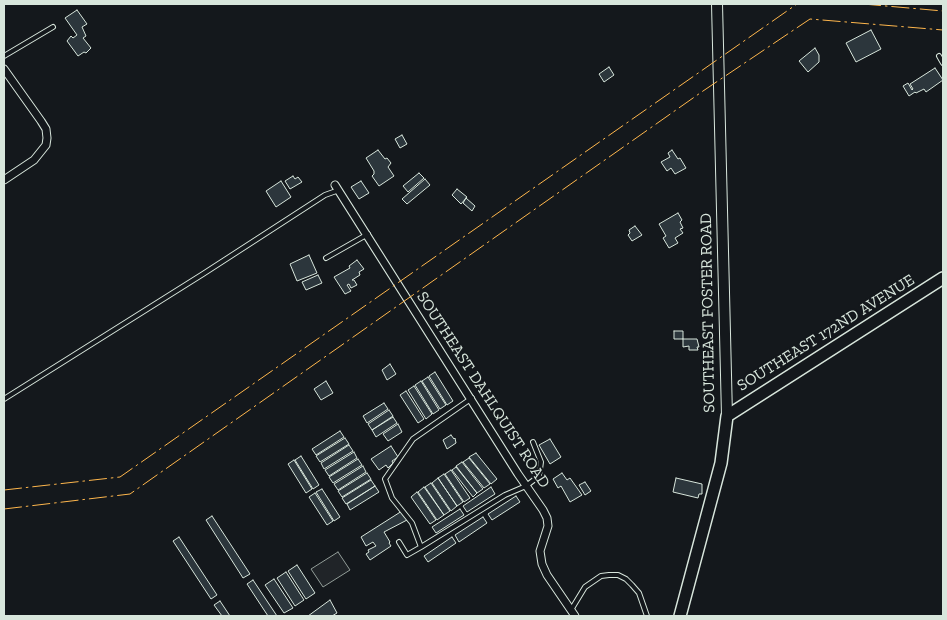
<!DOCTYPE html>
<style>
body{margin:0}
#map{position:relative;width:947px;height:620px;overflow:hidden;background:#14181c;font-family:"Zilla Slab",serif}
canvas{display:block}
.frame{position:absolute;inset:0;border:5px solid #d8e6dc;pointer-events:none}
</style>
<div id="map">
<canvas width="947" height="620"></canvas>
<div class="frame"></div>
</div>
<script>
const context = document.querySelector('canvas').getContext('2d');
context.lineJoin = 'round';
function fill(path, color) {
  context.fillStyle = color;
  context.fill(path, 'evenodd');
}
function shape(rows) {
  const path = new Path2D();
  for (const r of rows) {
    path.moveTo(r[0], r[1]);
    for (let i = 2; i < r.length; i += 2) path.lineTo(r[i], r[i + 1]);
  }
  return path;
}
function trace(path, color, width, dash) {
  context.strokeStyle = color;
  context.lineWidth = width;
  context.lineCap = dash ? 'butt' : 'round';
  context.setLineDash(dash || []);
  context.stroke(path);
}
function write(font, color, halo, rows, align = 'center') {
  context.font = font + ' "Zilla Slab",serif';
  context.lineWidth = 4;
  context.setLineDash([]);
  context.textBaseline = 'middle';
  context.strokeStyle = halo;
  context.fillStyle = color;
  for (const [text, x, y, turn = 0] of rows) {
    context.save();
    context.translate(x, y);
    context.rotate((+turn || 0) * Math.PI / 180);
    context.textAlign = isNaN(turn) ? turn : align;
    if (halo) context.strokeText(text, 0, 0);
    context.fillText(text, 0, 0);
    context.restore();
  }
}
const green = shape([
 [338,552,350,570,323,587,311,569,338,552]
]);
fill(green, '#202428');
trace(green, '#939e99', 1);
const building = shape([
 [77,10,87,24,82,27,86,36,83,38,91,48,86,53,84,52,78,56,67,41,71,36,73,38,77,35,65,18,77,10],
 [871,30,881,49,856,62,846,43,871,30],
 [815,48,819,55,819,62,808,72,799,61,815,48],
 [609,67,614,75,604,82,599,74,609,67],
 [935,68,943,80,926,92,924,89,916,93,915,92,909,96,903,86,908,83,912,90,913,89,910,84,935,68],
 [402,135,407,144,400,148,395,139,402,135],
 [378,150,385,159,387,158,391,163,388,167,394,176,379,186,372,176,374,174,374,171,366,158,378,150],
 [672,150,678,159,680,158,686,168,675,174,671,168,667,171,661,162,670,157,668,153,672,150],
 [419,173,424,178,408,192,403,186,419,173],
 [293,176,295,179,298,177,302,182,290,189,285,181,293,176],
 [425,179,430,185,407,204,402,199,425,179],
 [281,181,291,197,276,207,266,191,281,181],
 [361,181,369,193,359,199,351,187,361,181],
 [457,189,467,197,461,204,452,195,457,189],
 [466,198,475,206,472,211,463,203,466,198],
 [678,213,682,220,680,222,683,228,680,229,683,233,675,238,678,243,669,248,663,238,666,236,659,224,678,213],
 [635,226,642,235,632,241,628,235,630,233,629,230,635,226],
 [309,255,317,273,297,281,290,264,309,255],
 [357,260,364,269,359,272,360,275,352,280,354,280,357,285,351,288,349,284,347,285,351,291,345,294,334,277,350,268,349,266,357,260],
 [318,275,322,283,306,290,302,282,318,275],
 [674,331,683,331,683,339,674,339,674,331],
 [683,339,697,339,699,347,697,347,698,350,689,350,689,346,683,347,683,339],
 [390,364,396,374,387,380,382,370,390,364],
 [435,372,453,401,447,405,429,376,435,372],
 [428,377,446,405,440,409,422,381,428,377],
 [326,381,333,393,321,400,314,389,326,381],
 [421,381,439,410,433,414,415,385,421,381],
 [414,386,432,414,426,419,408,390,414,386],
 [406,391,424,419,418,423,400,395,406,391],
 [384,403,388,409,367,423,363,416,384,403],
 [389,410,393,416,372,430,368,424,389,410],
 [393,417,397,423,376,437,372,430,393,417],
 [398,424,402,432,388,441,383,434,398,424],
 [340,431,344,437,316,455,312,449,340,431],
 [451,435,454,439,455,438,456,443,447,449,443,440,451,435],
 [345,438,349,444,320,462,316,456,345,438],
 [550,439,561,457,550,464,539,445,550,439],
 [349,445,353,451,324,469,321,463,349,445],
 [391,446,398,457,392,461,393,463,388,468,386,465,379,470,371,459,391,446],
 [354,452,357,458,329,476,325,470,354,452],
 [476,453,497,479,491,484,469,457,476,453],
 [301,456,319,485,313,489,295,460,301,456],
 [469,458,490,484,484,488,463,462,469,458],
 [358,459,362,465,333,483,329,477,358,459],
 [294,460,312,489,306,493,288,464,294,460],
 [462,462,483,489,477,493,456,466,462,462],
 [363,466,366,472,338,490,334,484,363,466],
 [456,467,477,493,473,497,452,470,456,467],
 [451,470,470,498,464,502,445,474,451,470],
 [367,473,371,479,342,497,338,491,367,473],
 [562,473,567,480,570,478,582,495,570,502,561,486,558,488,553,479,562,473],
 [444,474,463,502,457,506,438,478,444,474],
 [438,478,457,506,451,511,432,483,438,478],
 [676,478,702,484,702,494,699,494,698,498,673,492,676,478],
 [371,480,375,486,346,504,342,498,371,480],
 [585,482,591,491,585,495,579,485,585,482],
 [431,483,450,511,444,515,425,487,431,483],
 [375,486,379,492,350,510,347,504,375,486],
 [424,487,444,515,437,520,418,492,424,487],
 [491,487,495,494,467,512,463,506,491,487],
 [322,489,340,517,334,521,316,492,322,489],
 [417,492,436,520,430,524,411,497,417,492],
 [315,493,333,521,327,525,309,497,315,493],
 [516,496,520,502,492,520,488,514,516,496],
 [460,509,464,515,436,533,432,527,460,509],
 [402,511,407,520,384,532,390,542,389,543,391,546,370,560,366,554,369,552,368,550,376,546,373,542,366,546,361,537,402,511],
 [212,516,250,574,243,578,206,520,212,516],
 [483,517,487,523,459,542,455,535,483,517],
 [179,537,217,595,211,599,173,541,179,537],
 [452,537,456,543,428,562,424,556,452,537],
 [297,565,315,593,306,599,288,571,297,565],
 [286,572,304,600,295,606,277,578,286,572],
 [274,579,293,608,284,613,265,585,274,579],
 [253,580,277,616,268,616,247,584,253,580],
 [330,600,337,613,332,616,308,616,330,600],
 [220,601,230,616,222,616,214,605,220,601]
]);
fill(building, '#2c363c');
trace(building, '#d8e6dc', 1);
const service = shape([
 [4,56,53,27],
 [939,56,943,63],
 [326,258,368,234],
 [472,398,413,439,385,479,392,498,412,523,421,547,505,495,526,486,539,476,541,462,533,442],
 [4,399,203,274,325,195,339,190],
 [399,542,407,555,421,547],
 [571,610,585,587,601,576,609,575,618,575,626,579,632,585,639,593,647,616]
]);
const minor = shape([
 [4,69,41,121,46,129,47,138,46,145,34,160,4,180],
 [335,185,518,474,543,510,547,518,548,526,540,551,542,564,547,575,575,616]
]);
const secondary = shape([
 [717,4,727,416]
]);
const primary = shape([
 [680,616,721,463,727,416,943,278]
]);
trace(service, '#d8e6dc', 6);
trace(minor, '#d8e6dc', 9);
trace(secondary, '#d8e6dc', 12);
trace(primary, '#d8e6dc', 14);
trace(service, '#14181c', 4);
trace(minor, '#14181c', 7);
trace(secondary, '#14181c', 10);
trace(primary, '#14181c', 11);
trace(shape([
 [863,4,943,11],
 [4,490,120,477,797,4],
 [4,509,130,494,703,91,810,19,943,30]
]), '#ffb74d', 1, [18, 4, 2.5, 4]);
write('16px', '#d8e6dc', '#14181c', [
 ["SOUTHEAST FOSTER ROAD",708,313,-91],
 ["SOUTHEAST 172ND AVENUE",826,333,-32],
 ["SOUTHEAST DAHLQUIST ROAD",483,390,57]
]);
</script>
